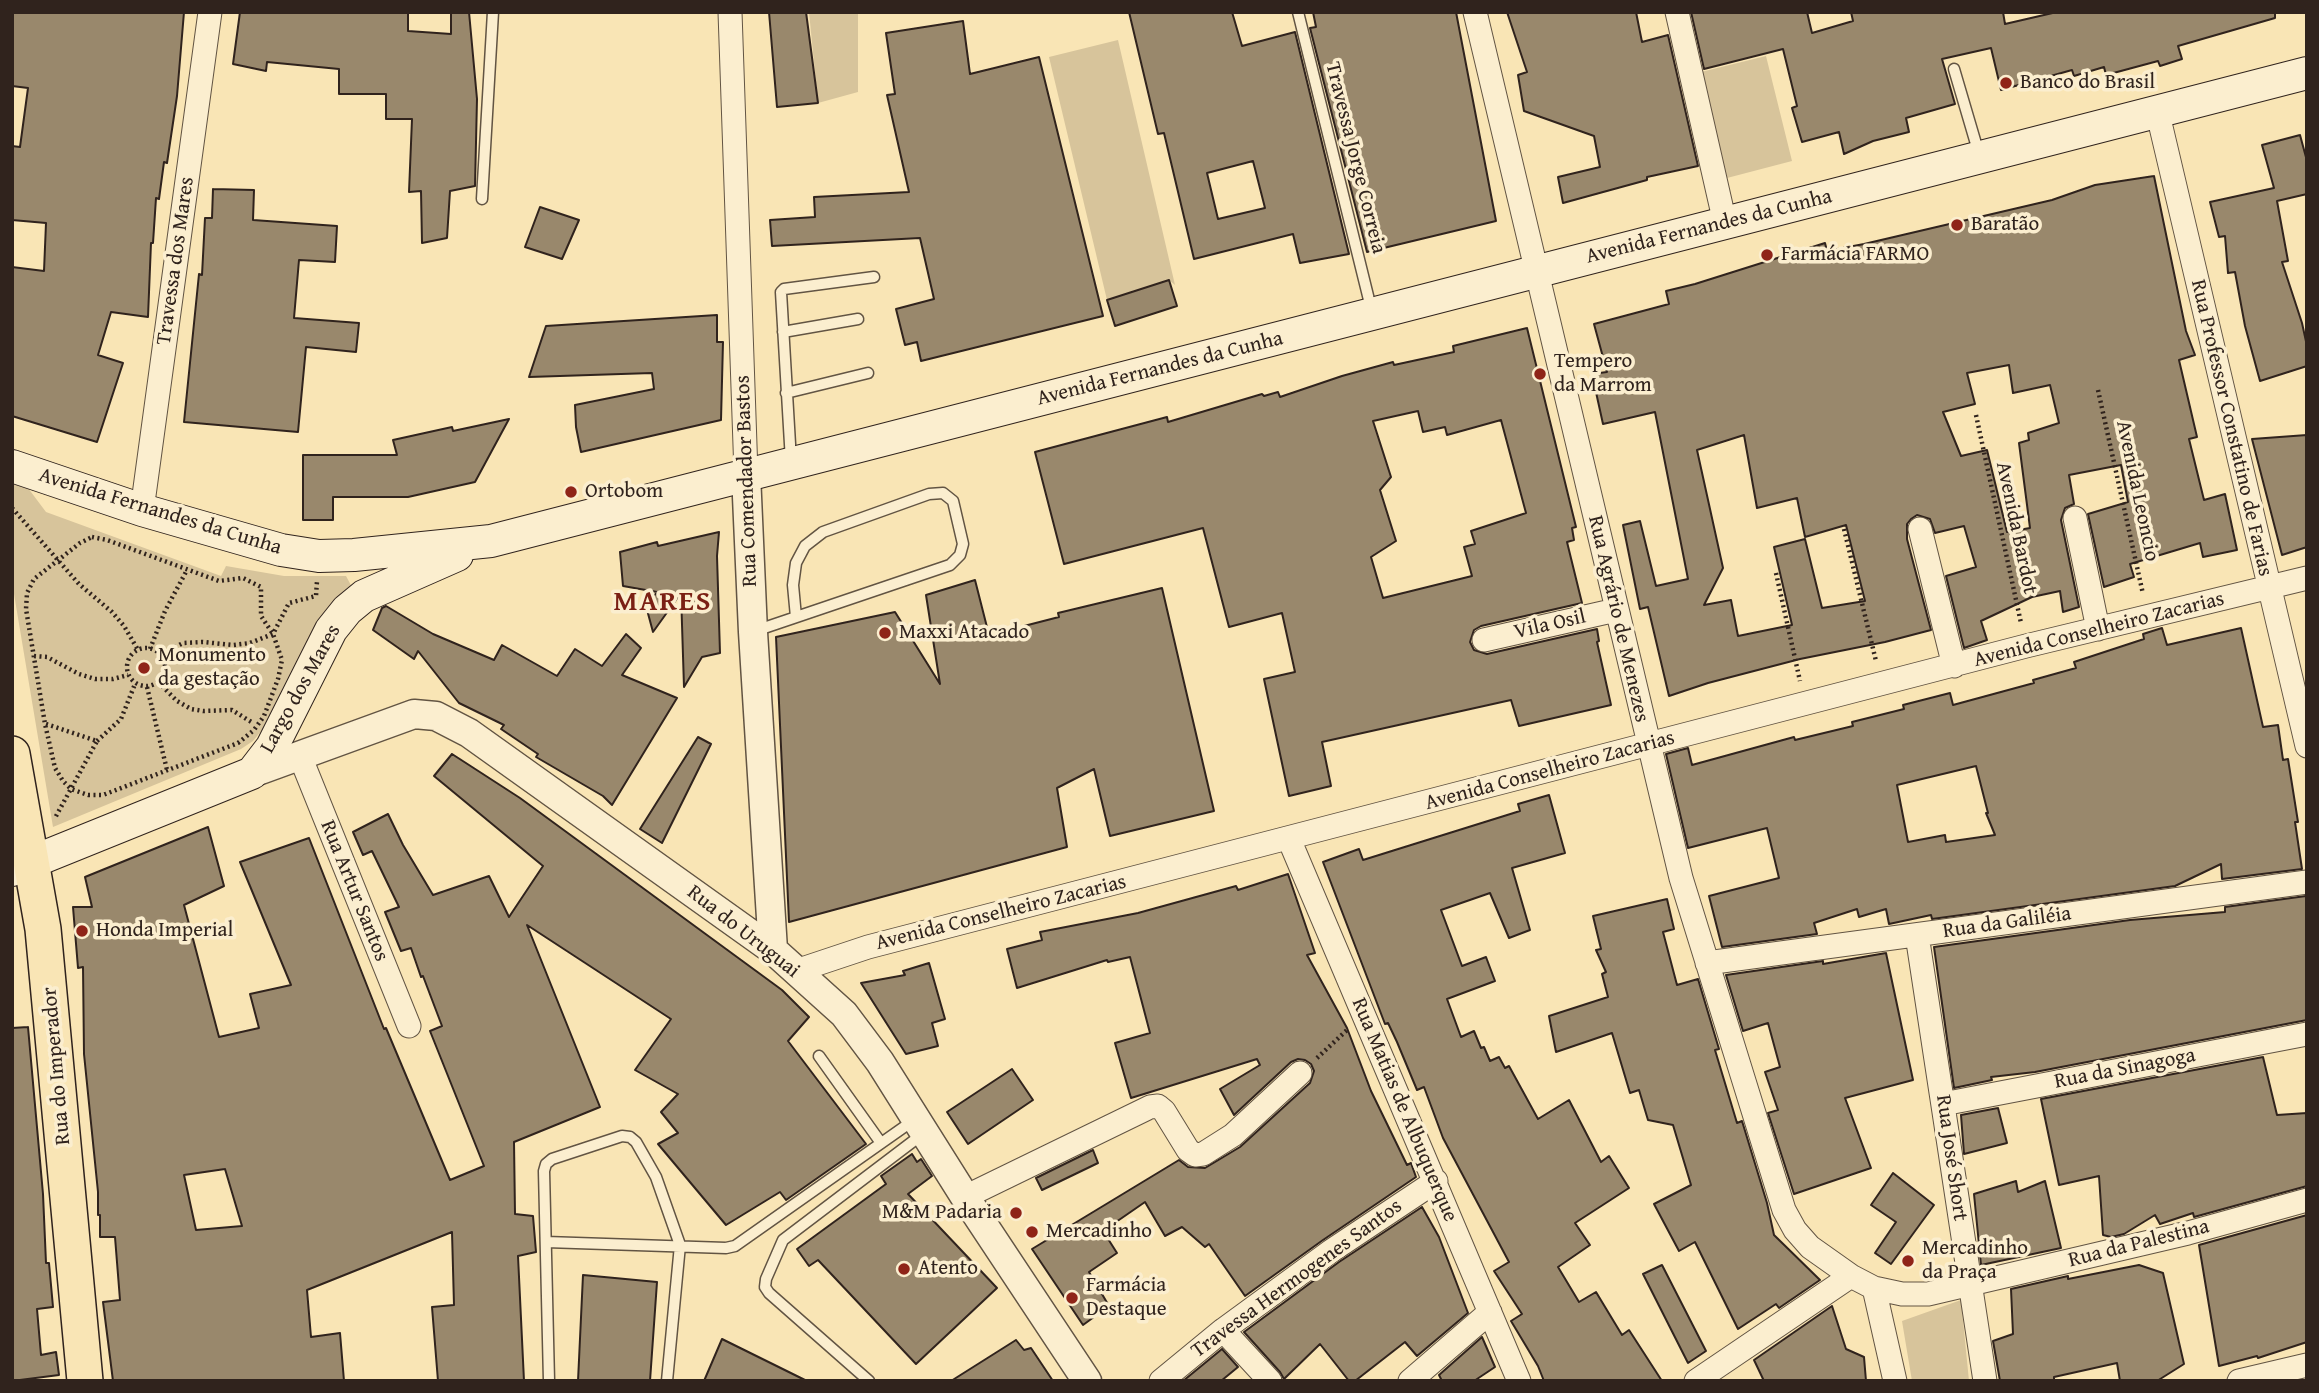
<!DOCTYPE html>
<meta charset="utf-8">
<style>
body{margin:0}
#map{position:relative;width:2319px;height:1393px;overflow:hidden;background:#f9e5b5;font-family:"Gentium Book Plus",serif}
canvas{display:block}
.frame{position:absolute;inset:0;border:14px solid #30231d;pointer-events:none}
</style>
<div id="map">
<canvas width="2319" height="1393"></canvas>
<div class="frame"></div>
</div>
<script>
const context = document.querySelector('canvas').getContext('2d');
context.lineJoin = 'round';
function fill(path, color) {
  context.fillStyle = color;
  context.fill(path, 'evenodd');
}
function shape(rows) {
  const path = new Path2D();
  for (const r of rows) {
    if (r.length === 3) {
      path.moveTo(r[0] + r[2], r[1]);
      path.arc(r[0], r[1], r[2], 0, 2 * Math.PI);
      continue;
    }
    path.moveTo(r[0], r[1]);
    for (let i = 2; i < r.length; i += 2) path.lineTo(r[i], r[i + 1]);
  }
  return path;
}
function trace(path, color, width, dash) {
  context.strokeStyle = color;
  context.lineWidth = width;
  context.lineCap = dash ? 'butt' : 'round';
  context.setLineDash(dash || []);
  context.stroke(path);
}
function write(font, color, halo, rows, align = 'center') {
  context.font = font + ' "Gentium Book Plus",serif';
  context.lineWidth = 7;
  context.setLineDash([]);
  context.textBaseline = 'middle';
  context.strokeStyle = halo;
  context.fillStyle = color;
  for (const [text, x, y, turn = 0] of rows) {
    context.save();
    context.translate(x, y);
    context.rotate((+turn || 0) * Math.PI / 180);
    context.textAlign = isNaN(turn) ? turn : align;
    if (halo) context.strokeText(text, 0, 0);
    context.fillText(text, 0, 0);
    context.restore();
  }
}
fill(shape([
 [809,12,858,12,858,92,818,103],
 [1118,40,1175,285,1169,280,1107,300,1049,57],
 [1766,56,1792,161,1727,178,1701,72],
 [12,483,25,484,46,512,221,576,226,566,284,576,346,576,354,591,271,719,253,741,241,749,53,827,12,582],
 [1961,1300,1969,1381,1912,1381,1902,1321]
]), '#d7c49b');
const building = shape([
 [12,12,184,12,177,96,167,163,164,162,159,199,156,198,153,243,151,243,148,317,111,312,98,355,123,363,97,442,12,416,12,267,44,271,46,223,12,220,12,146,20,147,28,88,12,86,12,12],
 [240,12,408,12,408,31,451,34,451,12,469,12,477,99,475,186,450,191,447,238,422,243,421,191,409,192,412,119,386,119,386,94,339,94,339,69,267,62,266,71,233,64,240,12],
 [769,12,806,12,818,103,777,107,769,12],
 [1129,12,1232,12,1242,46,1295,32,1349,254,1300,263,1293,234,1194,259,1164,133,1158,134,1129,12],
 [1253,161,1265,208,1218,219,1207,173,1253,161],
 [1313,12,1456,12,1496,221,1367,252,1310,28,1316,27,1313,12],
 [1507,12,1636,12,1642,42,1668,35,1698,166,1647,177,1647,180,1563,203,1558,177,1600,167,1594,136,1524,111,1518,75,1527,72,1507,12],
 [1691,12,1807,12,1812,33,1853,21,1851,12,2003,12,2005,24,2057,12,2275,12,2275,18,2178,46,2182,59,2160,66,2158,61,2106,75,2104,67,2074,76,2072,70,2001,90,1991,48,1942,59,1955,104,1906,118,1909,132,1873,141,1844,154,1839,132,1802,142,1792,108,1797,106,1783,49,1704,69,1691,12],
 [963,21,970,74,1039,57,1103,316,921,361,917,342,905,345,896,309,934,299,920,238,772,246,770,220,815,217,814,197,909,192,887,95,895,94,886,33,963,21],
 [2300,135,2307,161,2307,194,2277,201,2288,261,2282,262,2302,323,2307,346,2307,366,2260,381,2245,326,2235,272,2228,273,2225,236,2219,237,2210,202,2274,188,2262,145,2300,135],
 [2154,176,2186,331,2195,355,2179,360,2197,437,2189,439,2204,500,2225,494,2237,550,2203,557,2200,543,2130,564,2134,577,2104,587,2088,514,2128,502,2121,465,2069,475,2074,504,2065,508,2061,520,2079,607,2063,612,2060,591,2032,597,1981,621,1987,640,1964,648,1946,576,1976,567,1964,526,1935,533,1930,519,1917,515,1911,519,1907,524,1907,539,1931,630,1885,642,1800,659,1708,683,1669,696,1648,607,1640,609,1623,525,1640,521,1656,586,1688,579,1655,412,1603,424,1592,374,1607,372,1594,324,1669,304,1666,291,1695,284,1825,243,1827,251,1864,244,2052,200,2095,185,2154,176],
 [2009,365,2013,393,2050,385,2059,423,2028,433,2029,440,2019,443,2030,528,2007,532,1987,450,1961,456,1943,412,1975,404,1967,373,2009,365],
 [1744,435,1757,508,1797,498,1805,537,1846,525,1865,601,1822,608,1805,539,1774,547,1792,625,1738,636,1731,600,1704,605,1723,568,1697,450,1744,435],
 [213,189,254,190,253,220,337,226,335,262,299,260,294,318,359,323,356,352,306,347,298,432,184,422,199,274,202,275,205,218,212,218,213,189],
 [540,207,579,220,562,259,525,247,540,207],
 [1169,280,1177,306,1115,326,1107,300,1169,280],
 [717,315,717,342,723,342,721,420,581,452,576,427,575,405,654,389,652,373,529,377,546,326,717,315],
 [1527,328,1576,527,1572,528,1574,540,1567,542,1582,603,1481,626,1474,630,1470,642,1474,650,1487,654,1597,629,1599,641,1597,642,1611,705,1519,726,1511,700,1322,742,1331,786,1289,796,1264,679,1295,672,1282,613,1229,627,1203,528,1064,564,1035,452,1167,417,1168,422,1262,394,1264,396,1278,392,1280,397,1342,376,1393,362,1394,365,1454,352,1453,346,1527,328],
 [1418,411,1423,432,1445,427,1447,435,1501,420,1526,513,1471,531,1475,544,1464,547,1472,576,1383,598,1371,557,1396,541,1380,490,1391,477,1373,421,1418,411],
 [509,419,475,482,408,497,333,497,333,520,303,520,303,455,397,455,393,440,452,427,453,431,509,419],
 [2307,435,2307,547,2282,555,2252,439,2307,435],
 [719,532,717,556,720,653,702,657,684,687,681,593,653,632,646,606,657,592,623,586,620,552,657,542,658,546,719,532],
 [975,580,989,635,1059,617,1058,613,1162,588,1214,811,1110,836,1094,769,1057,788,1067,847,789,922,776,637,895,612,940,684,926,595,975,580],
 [386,606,433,634,494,660,502,645,557,676,575,649,602,666,626,634,641,648,622,675,677,698,612,805,603,796,536,757,538,754,501,729,504,725,459,703,418,651,414,659,373,630,382,608,386,606],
 [2162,628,2167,645,2241,628,2263,727,2278,725,2283,760,2288,759,2298,822,2295,822,2302,869,2222,879,2221,864,2175,886,1932,919,1931,915,1889,924,1886,909,1859,917,1857,909,1814,923,1817,934,1722,947,1709,896,1779,878,1767,828,1688,848,1666,754,1688,748,1692,765,1794,737,1795,740,1853,726,1852,722,1904,709,1903,705,1950,693,1953,705,2034,683,2033,680,2076,668,2074,662,2144,639,2143,634,2162,628],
 [1976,766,1988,813,1986,813,1995,835,1946,842,1945,835,1908,842,1897,785,1976,766],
 [698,737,711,744,662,843,640,829,698,737],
 [452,754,520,798,782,990,809,1017,788,1041,866,1144,786,1200,780,1192,726,1225,658,1144,678,1133,661,1112,678,1094,635,1070,671,1019,527,925,600,1107,514,1142,515,1214,533,1216,536,1252,518,1256,524,1381,438,1381,432,1307,454,1305,452,1232,307,1290,311,1337,340,1333,344,1381,113,1381,103,1302,120,1300,115,1237,100,1237,100,1215,98,1215,98,1192,84,1054,83,967,78,968,73,907,92,907,85,877,208,827,224,886,184,905,219,1037,259,1028,250,994,291,985,240,862,309,838,384,1029,386,1028,450,1180,484,1166,430,1031,442,1026,423,976,421,977,411,948,401,951,385,912,399,907,372,851,363,855,353,832,388,814,403,845,433,895,489,876,509,917,543,866,434,776,452,754],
 [225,1169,242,1226,196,1230,184,1175,225,1169],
 [1549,795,1565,853,1512,868,1530,930,1509,938,1490,893,1441,910,1462,966,1486,957,1495,981,1447,999,1461,1037,1474,1031,1481,1048,1484,1047,1490,1061,1499,1057,1505,1068,1509,1066,1538,1119,1569,1100,1601,1162,1609,1156,1629,1188,1575,1223,1590,1245,1558,1267,1579,1302,1596,1292,1622,1335,1629,1330,1662,1381,1544,1381,1538,1366,1511,1321,1522,1314,1494,1271,1509,1262,1443,1138,1424,1087,1417,1090,1397,1042,1388,1023,1385,1024,1323,862,1359,849,1363,860,1520,811,1518,804,1549,795],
 [1288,874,1315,953,1307,955,1347,1028,1371,1091,1407,1165,1411,1163,1416,1177,1323,1240,1245,1296,1209,1244,1205,1247,1182,1227,1165,1236,1145,1202,1103,1231,1117,1253,1089,1272,1109,1306,1083,1325,1032,1249,1179,1160,1188,1167,1205,1168,1240,1147,1310,1083,1314,1071,1311,1064,1305,1060,1298,1059,1291,1062,1234,1115,1220,1089,1260,1065,1257,1059,1131,1098,1115,1043,1150,1033,1130,957,1108,962,1107,960,1017,988,1007,949,1042,940,1040,932,1138,913,1236,886,1238,890,1288,874],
 [2306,896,2307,1020,2035,1072,1991,1077,1992,1080,1954,1088,1934,947,2130,920,2225,912,2225,907,2306,896],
 [1667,899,1674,929,1663,932,1677,985,1698,979,1719,1049,1715,1050,1737,1123,1742,1121,1767,1203,1774,1235,1820,1280,1779,1308,1776,1304,1738,1329,1695,1242,1679,1251,1654,1204,1691,1185,1673,1125,1648,1120,1639,1090,1630,1093,1612,1033,1556,1052,1549,1016,1608,997,1602,974,1606,972,1596,950,1601,949,1593,916,1667,899],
 [1886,953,1913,1080,1845,1098,1871,1168,1794,1194,1768,1113,1778,1110,1765,1072,1780,1067,1768,1023,1743,1031,1726,975,1823,961,1823,964,1886,953],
 [929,963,945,1019,932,1023,938,1046,906,1054,861,983,905,975,903,971,929,963],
 [28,1027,43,1194,46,1263,49,1263,53,1307,37,1309,41,1355,56,1352,59,1375,12,1381,12,1028,28,1027],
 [2263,1057,2277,1115,2307,1113,2307,1186,2194,1217,2193,1213,2160,1224,2155,1215,2124,1234,2111,1237,2103,1235,2099,1176,2059,1185,2041,1099,2263,1057],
 [1012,1069,1033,1100,968,1144,947,1112,1012,1069],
 [1998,1108,2007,1143,1964,1154,1961,1115,1998,1108],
 [1093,1150,1098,1163,1042,1190,1036,1178,1093,1150],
 [912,1154,917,1162,921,1159,932,1176,908,1194,997,1288,916,1364,818,1260,809,1266,797,1249,886,1184,881,1176,912,1154],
 [1893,1173,1934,1205,1891,1264,1875,1253,1896,1222,1871,1205,1893,1173],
 [2016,1181,2018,1192,2045,1181,2061,1248,1981,1265,1974,1194,2016,1181],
 [1422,1207,1439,1237,1468,1313,1417,1356,1405,1342,1355,1381,1349,1381,1320,1344,1284,1379,1280,1372,1244,1332,1339,1262,1422,1207],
 [2307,1215,2307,1342,2258,1358,2257,1356,2219,1366,2199,1245,2307,1215],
 [1662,1265,1706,1351,1688,1363,1643,1274,1662,1265],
 [2139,1265,2163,1273,2184,1364,2157,1381,2120,1381,2117,1363,2054,1377,2054,1381,2000,1381,1993,1341,2013,1334,2011,1289,2068,1276,2068,1279,2139,1265],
 [583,1275,657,1282,650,1381,578,1381,583,1275],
 [1832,1306,1846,1349,1864,1357,1866,1381,1764,1381,1754,1360,1832,1306],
 [1482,1337,1495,1367,1474,1381,1442,1381,1439,1375,1482,1337],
 [722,1339,807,1381,704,1381,722,1339],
 [1016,1340,1024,1350,1031,1348,1053,1381,951,1381,1016,1340],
 [1222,1349,1238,1367,1221,1381,1183,1381,1222,1349]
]);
fill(building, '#99886c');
trace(building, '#30231d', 2);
const service = shape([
 [1298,12,1372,312],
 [1954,69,1979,154],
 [482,199,493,12],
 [783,332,858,319],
 [786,393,868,373],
 [791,461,781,292,784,289,874,277],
 [755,631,950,565,960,555,963,544,953,501,943,493,929,494,823,532,805,546,796,563,793,585,796,617],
 [819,1056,881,1143],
 [546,1242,726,1248,735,1246,914,1120],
 [549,1381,544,1171,546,1164,552,1159,622,1136,630,1137,636,1142,656,1177,680,1245,667,1381],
 [869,1381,769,1293,765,1287,766,1279,783,1240,924,1133]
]);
const minor = shape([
 [730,12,746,474],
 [1475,12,1681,878,1784,1210,1795,1230,1810,1247,1851,1276,1874,1288,1902,1294,1928,1294,2188,1233,2307,1200],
 [1677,12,1725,223],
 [2157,110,2307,746],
 [142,510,210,12],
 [2075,518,2098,629],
 [1920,529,1954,666],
 [1484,640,1616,610],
 [300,756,409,1026],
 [1289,839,1519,1381],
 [1917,935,1985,1381],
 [1707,963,2307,882],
 [796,971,868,947,2026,646,2307,578],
 [1943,1104,2307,1034],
 [965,1197,1150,1107,1158,1106,1164,1111,1188,1150,1195,1155,1203,1154,1233,1135,1300,1073],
 [1874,1288,1895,1381],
 [1223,1330,1270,1381],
 [1161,1381,1223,1330,1331,1251,1436,1181],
 [1410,1381,1490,1312],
 [1696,1381,1851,1276],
 [2239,1381,2307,1365]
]);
const tertiary = shape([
 [746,474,753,632,773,950],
 [252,773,414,714,436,716,469,733,773,950,844,1014,880,1062,965,1197,1087,1381]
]);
const secondary = shape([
 [12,466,142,510,281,550,319,556,354,555,491,541,2307,73],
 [12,870,252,773,272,747,331,630,347,610,364,596,457,555]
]);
const primary = shape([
 [12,754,43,929,85,1381]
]);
trace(service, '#625443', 13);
trace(minor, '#625443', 25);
trace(tertiary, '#625443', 31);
trace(secondary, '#30231d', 34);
trace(primary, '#30231d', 38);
trace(shape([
 [2098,390,2143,594],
 [1976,415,2021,623],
 [12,508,79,584,112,612,124,626,138,650],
 [1844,529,1876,661],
 [92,537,107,540,219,581,243,578,261,587,261,616,273,634,282,660,278,679,264,716,254,730,238,743,103,795,88,795,71,789,63,781,55,768,45,724,26,609,27,593,34,579,80,543,92,537],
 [1776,573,1800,681],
 [146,667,19],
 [150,649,165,611,187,570],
 [160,655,183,643,203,642,233,645,250,643,273,634,289,603,316,596,317,581],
 [34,656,47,657,79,674,95,679,113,679,128,675],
 [158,682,177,701,191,709,203,711,232,710,253,723],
 [147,687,167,770],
 [46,724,97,741,55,818],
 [97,741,121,719,135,684],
 [1317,1058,1347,1030]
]), '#30231d', 4.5, [2, 3.5]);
trace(service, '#fbeecf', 10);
trace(minor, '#fbeecf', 23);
trace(tertiary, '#fbeecf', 28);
trace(secondary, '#fbeecf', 32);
trace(primary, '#f9e5b5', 35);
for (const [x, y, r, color] of [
 [2006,83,7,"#8f2418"],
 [1957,225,7,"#8f2418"],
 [1767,255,7,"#8f2418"],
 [1540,374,7,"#8f2418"],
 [571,492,7,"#8f2418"],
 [885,633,7,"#8f2418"],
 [144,668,7,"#8f2418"],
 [82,931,7,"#8f2418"],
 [1016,1213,7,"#8f2418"],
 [1032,1232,7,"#8f2418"],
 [1908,1261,7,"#8f2418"],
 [904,1269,7,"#8f2418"],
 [1072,1298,7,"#8f2418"]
]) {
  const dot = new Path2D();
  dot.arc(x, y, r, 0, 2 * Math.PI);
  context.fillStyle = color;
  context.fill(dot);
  trace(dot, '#fbeecf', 2.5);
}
write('21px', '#30231d', '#fbeecf', [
 ["Banco do Brasil",2020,83],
 ["Baratão",1971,225],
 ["Farmácia FARMO",1781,255],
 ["Tempero",1554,362],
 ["da Marrom",1554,386],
 ["Ortobom",585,492],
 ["Maxxi Atacado",899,633],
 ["Monumento",158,656],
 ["da gestação",158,680],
 ["Honda Imperial",96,931],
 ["M&M Padaria",1002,1213,"right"],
 ["Mercadinho",1046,1232],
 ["Mercadinho",1922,1249],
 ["da Praça",1922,1273],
 ["Atento",918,1269],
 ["Farmácia",1086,1286],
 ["Destaque",1086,1310]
], 'left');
write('21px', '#30231d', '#fbeecf', [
 ["Travessa Jorge Correia",1355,158,76],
 ["Avenida Fernandes da Cunha",1709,227,-14],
 ["Travessa dos Mares",176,261,-82],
 ["Avenida Fernandes da Cunha",1160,369,-14],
 ["Rua Professor Constatino de Farias",2231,428,77],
 ["Rua Comendador Bastos",747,481,-92],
 ["Avenida Leoncio",2137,491,78],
 ["Avenida Fernandes da Cunha",160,512,17],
 ["Avenida Bardot",2016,528,78],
 ["Rua Agrário de Menezes",1618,619,77],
 ["Vila Osil",1550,625,-13],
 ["Avenida Conselheiro Zacarias",2099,630,-14],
 ["Largo dos Mares",301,689,-61],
 ["Avenida Conselheiro Zacarias",1550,771,-15],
 ["Rua Artur Santos",354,891,68],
 ["Avenida Conselheiro Zacarias",1001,913,-14],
 ["Rua da Galiléia",2007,923,-8],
 ["Rua do Uruguai",743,932,38],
 ["Rua do Imperador",57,1066,-95],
 ["Rua da Sinagoga",2125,1069,-11],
 ["Rua Matias de Albuquerque",1404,1110,67],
 ["Rua José Short",1951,1158,82],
 ["Rua da Palestina",2139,1244,-14],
 ["Travessa Hermogenes Santos",1297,1279,-36]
]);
context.letterSpacing = '2px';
write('bold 28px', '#7a1f14', '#fbeecf', [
 ["MARES",663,603]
]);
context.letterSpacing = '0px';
</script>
